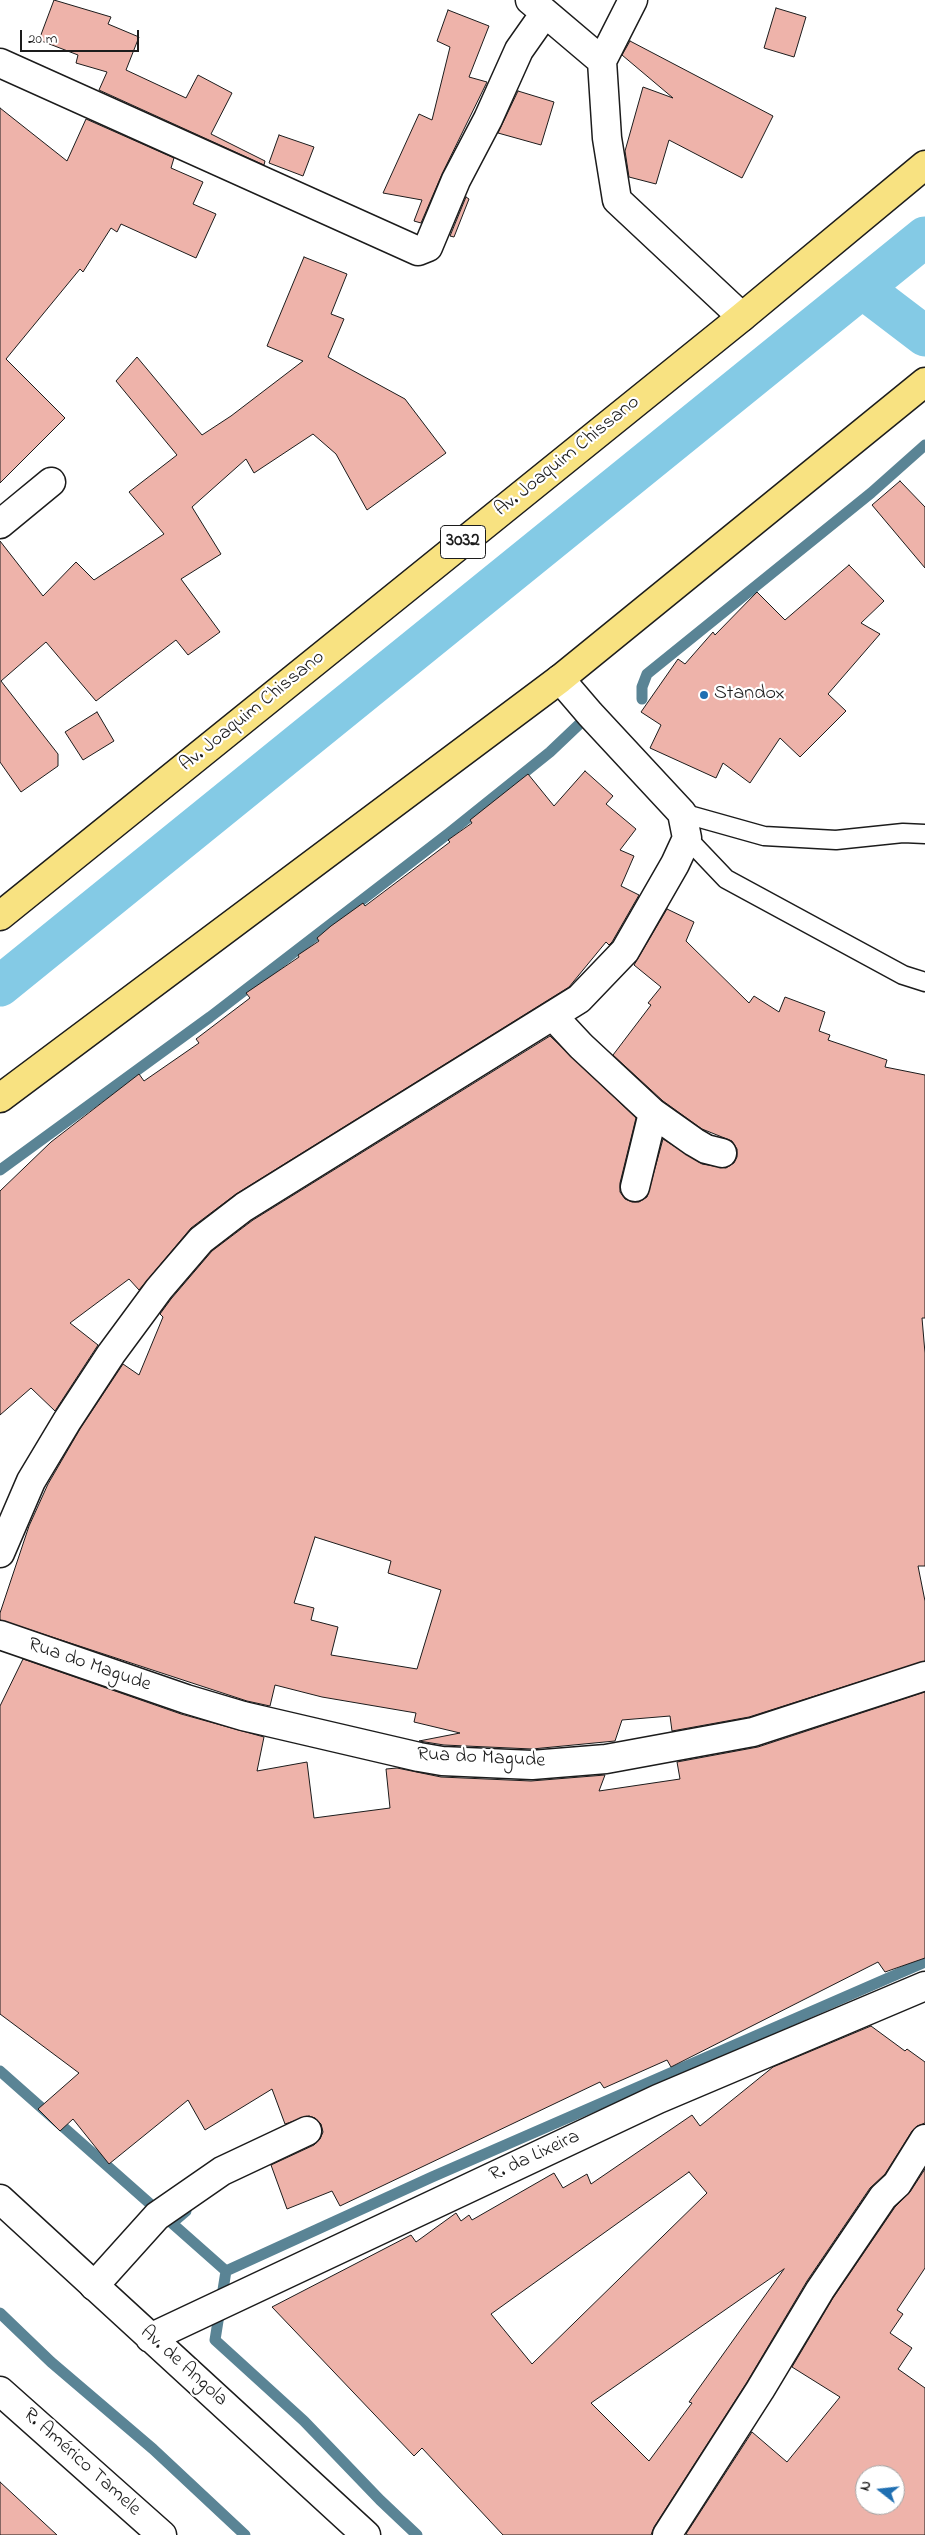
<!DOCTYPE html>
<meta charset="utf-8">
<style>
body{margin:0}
#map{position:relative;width:925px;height:2535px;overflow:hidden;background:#fff;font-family:"Indie Flower",sans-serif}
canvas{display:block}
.north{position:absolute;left:855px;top:2465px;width:50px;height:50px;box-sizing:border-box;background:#fff;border:1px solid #a4a4a4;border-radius:50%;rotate:286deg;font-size:14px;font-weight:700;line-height:20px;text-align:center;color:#1c1c1c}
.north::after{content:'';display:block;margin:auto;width:18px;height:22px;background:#1f6fb2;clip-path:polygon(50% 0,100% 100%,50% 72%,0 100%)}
.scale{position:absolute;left:20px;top:30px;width:119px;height:22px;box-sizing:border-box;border:2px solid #1c1c1c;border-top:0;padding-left:6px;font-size:15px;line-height:18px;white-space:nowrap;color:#1c1c1c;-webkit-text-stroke:4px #fff;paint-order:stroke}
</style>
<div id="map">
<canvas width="925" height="2535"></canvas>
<div class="north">N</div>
<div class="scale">20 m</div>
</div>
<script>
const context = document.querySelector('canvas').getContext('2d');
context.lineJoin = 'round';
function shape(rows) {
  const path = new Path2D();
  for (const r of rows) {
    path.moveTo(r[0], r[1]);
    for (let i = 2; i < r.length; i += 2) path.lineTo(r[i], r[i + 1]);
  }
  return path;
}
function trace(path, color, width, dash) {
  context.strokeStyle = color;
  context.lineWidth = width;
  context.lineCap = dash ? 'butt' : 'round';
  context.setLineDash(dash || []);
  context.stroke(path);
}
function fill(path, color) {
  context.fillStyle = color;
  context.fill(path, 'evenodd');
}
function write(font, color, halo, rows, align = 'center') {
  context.font = font + ' "Indie Flower",sans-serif';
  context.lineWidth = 4.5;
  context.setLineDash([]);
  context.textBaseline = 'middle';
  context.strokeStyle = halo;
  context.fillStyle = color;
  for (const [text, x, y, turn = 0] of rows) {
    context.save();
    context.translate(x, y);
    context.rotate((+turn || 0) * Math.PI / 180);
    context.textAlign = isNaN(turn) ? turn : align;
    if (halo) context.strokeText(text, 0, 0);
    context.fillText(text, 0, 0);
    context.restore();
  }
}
trace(shape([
 [642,699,642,687,647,674,871,493,925,445],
 [0,1170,210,1017,449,833,550,752,590,714],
 [0,2071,226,2271,215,2340,304,2421,380,2500,417,2535],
 [172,2223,186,2211],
 [226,2271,432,2177,925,1962],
 [0,2313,51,2362,153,2449,245,2535]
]), '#5a8495', 11);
trace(shape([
 [862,288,925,336],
 [0,986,925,237]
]), '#84cae5', 41);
const building = shape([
 [54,0,111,17,108,24,139,37,126,70,186,98,198,75,232,93,211,134,265,161,264,165,99,90,107,72,76,63,78,55,39,40,54,0],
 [776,8,806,17,794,57,764,48,776,8],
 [448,10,489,26,469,77,487,82,442,174,421,223,414,221,422,200,383,193,419,114,432,120,450,47,437,41,448,10],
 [630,41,773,116,742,178,669,140,656,184,629,177,625,151,643,87,673,98,622,55,630,41],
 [518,91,554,102,541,145,498,133,518,91],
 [0,108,67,161,86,119,174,158,171,168,203,182,193,204,216,214,196,258,121,224,117,232,111,228,83,272,80,269,6,359,65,418,0,483,0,108],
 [279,135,314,147,303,176,269,163,279,135],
 [466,197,469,199,454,237,450,236,466,197],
 [304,257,347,274,331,314,344,319,328,357,405,399,446,453,367,510,336,454,313,434,254,473,246,459,192,507,221,554,181,579,220,632,188,655,176,640,96,701,46,642,1,681,58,754,58,766,21,792,0,762,0,541,43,596,76,562,94,580,164,534,129,492,177,455,116,381,137,357,202,435,231,416,303,361,267,346,304,257],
 [900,481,925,507,925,568,872,505,900,481],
 [849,565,884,601,861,623,880,634,828,694,846,711,800,757,780,738,750,783,723,763,716,778,650,748,661,725,641,712,678,659,685,664,713,632,715,635,757,592,785,620,849,565],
 [97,712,114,741,83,760,65,732,97,712],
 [585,771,613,796,606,804,636,829,620,850,634,856,621,886,639,895,612,942,609,945,606,942,569,987,236,1194,191,1228,139,1290,129,1279,70,1323,98,1345,55,1411,31,1388,0,1415,0,1191,51,1142,139,1074,144,1081,199,1043,196,1039,250,998,246,993,299,957,298,955,319,941,317,938,331,926,363,903,365,906,450,842,448,840,472,823,470,820,528,774,554,806,585,771],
 [667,909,694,922,686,941,749,1003,754,996,779,1012,785,997,825,1012,819,1031,830,1035,828,1040,887,1060,885,1067,925,1075,925,1318,922,1318,925,1353,925,1566,918,1566,925,1601,925,1661,749,1717,672,1731,670,1716,622,1720,615,1741,532,1749,444,1745,419,1741,460,1733,414,1722,416,1713,322,1697,275,1685,270,1706,247,1701,0,1620,0,1613,29,1526,48,1484,80,1429,123,1364,139,1375,163,1317,160,1314,171,1299,212,1251,253,1220,550,1036,636,1118,620,1183,620,1192,625,1199,632,1202,639,1202,647,1197,663,1139,702,1164,726,1168,734,1163,737,1157,737,1149,732,1141,702,1129,663,1101,613,1055,651,1005,648,1003,661,987,634,965,667,909],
 [315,1537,391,1561,388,1573,441,1590,417,1669,331,1655,338,1627,311,1620,314,1608,294,1603,315,1537],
 [23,1659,181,1714,264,1737,257,1771,307,1762,314,1818,390,1808,386,1769,397,1768,441,1777,531,1781,605,1775,599,1791,680,1779,677,1762,758,1747,925,1692,925,1958,885,1972,878,1962,671,2067,667,2060,604,2088,600,2082,340,2206,332,2191,287,2209,271,2165,314,2145,320,2139,323,2132,321,2124,315,2118,309,2116,285,2124,272,2089,205,2130,188,2100,109,2164,73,2119,60,2131,38,2109,79,2073,0,2014,0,1706,23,1659],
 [871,2026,905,2051,907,2049,925,2062,925,2123,917,2126,912,2131,885,2174,870,2188,807,2281,747,2382,654,2527,651,2535,503,2535,422,2448,414,2456,272,2307,411,2235,416,2242,456,2213,461,2221,469,2215,472,2220,554,2173,563,2188,587,2174,591,2184,692,2115,700,2126,773,2067,871,2026],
 [689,2172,707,2193,532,2364,491,2314,689,2172],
 [784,2269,689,2402,692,2403,649,2461,591,2403,784,2269],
 [925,2169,925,2268,897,2310,903,2314,890,2333,912,2348,898,2369,925,2388,925,2535,688,2535,686,2534,752,2432,787,2462,840,2397,792,2367,833,2298,895,2207,910,2192,925,2169],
 [865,2475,895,2475,895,2505,865,2505,865,2475],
 [0,2482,57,2535,0,2535,0,2482]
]);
fill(building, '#eeb3aa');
trace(building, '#1c1c1c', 1);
const lane = shape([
 [682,813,764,836,836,840,903,833,925,834],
 [687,838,726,879,903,975,925,982]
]);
const street = shape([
 [530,0,602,61,607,138,617,200,742,317],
 [602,61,633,0],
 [0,63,418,251,428,247,456,180,488,119,519,50,545,13],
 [0,524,51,482],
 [553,1016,581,1046,653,1113,694,1142,706,1149,722,1153],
 [635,1187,653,1113],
 [0,1553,31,1481,67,1421,111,1354,159,1289,201,1240,244,1207,579,999,625,951,675,864,687,838,682,813,590,714,560,679],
 [0,1635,186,1699,243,1716,419,1757,442,1761,532,1765,606,1759,753,1732,925,1676],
 [94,2286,157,2216,222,2171,307,2131],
 [0,2391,162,2535],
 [667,2535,760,2390,820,2290,883,2197,897,2184,925,2139]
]);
const secondary = shape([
 [0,2199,366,2535],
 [150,2338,658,2099,925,1986]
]);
const primary = shape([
 [0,916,742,317,925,165],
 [0,1098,560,679,925,382]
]);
trace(lane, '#1c1c1c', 21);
trace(street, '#1c1c1c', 31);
trace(secondary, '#1c1c1c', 31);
trace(primary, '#1c1c1c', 31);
trace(lane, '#fff', 18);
trace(street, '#fff', 28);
trace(secondary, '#fff', 28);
trace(primary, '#f8e281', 28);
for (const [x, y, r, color] of [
 [704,695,5,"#1f6fb2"]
]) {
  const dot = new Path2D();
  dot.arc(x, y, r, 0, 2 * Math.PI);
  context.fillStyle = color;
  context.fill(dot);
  trace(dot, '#fff', 2);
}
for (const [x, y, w] of [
 [463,542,45]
]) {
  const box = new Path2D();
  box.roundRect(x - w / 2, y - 16.5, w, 33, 4);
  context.fillStyle = '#fff';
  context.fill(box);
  trace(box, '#1c1c1c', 1);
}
write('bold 19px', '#1c1c1c', null, [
 ["3032",463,542]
]);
write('20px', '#1c1c1c', '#fff', [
 ["Av. Joaquim Chissano",568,457,-39],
 ["Av. Joaquim Chissano",253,712,-39],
 ["Rua do Magude",89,1666,19],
 ["Rua do Magude",481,1759,3],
 ["R. da Lixeira",535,2157,-25],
 ["Av. de Angola",183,2367,42],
 ["R. Américo Tamele",81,2463,42]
]);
write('20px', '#1c1c1c', '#fff', [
 ["Standox",714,695]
], 'left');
</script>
